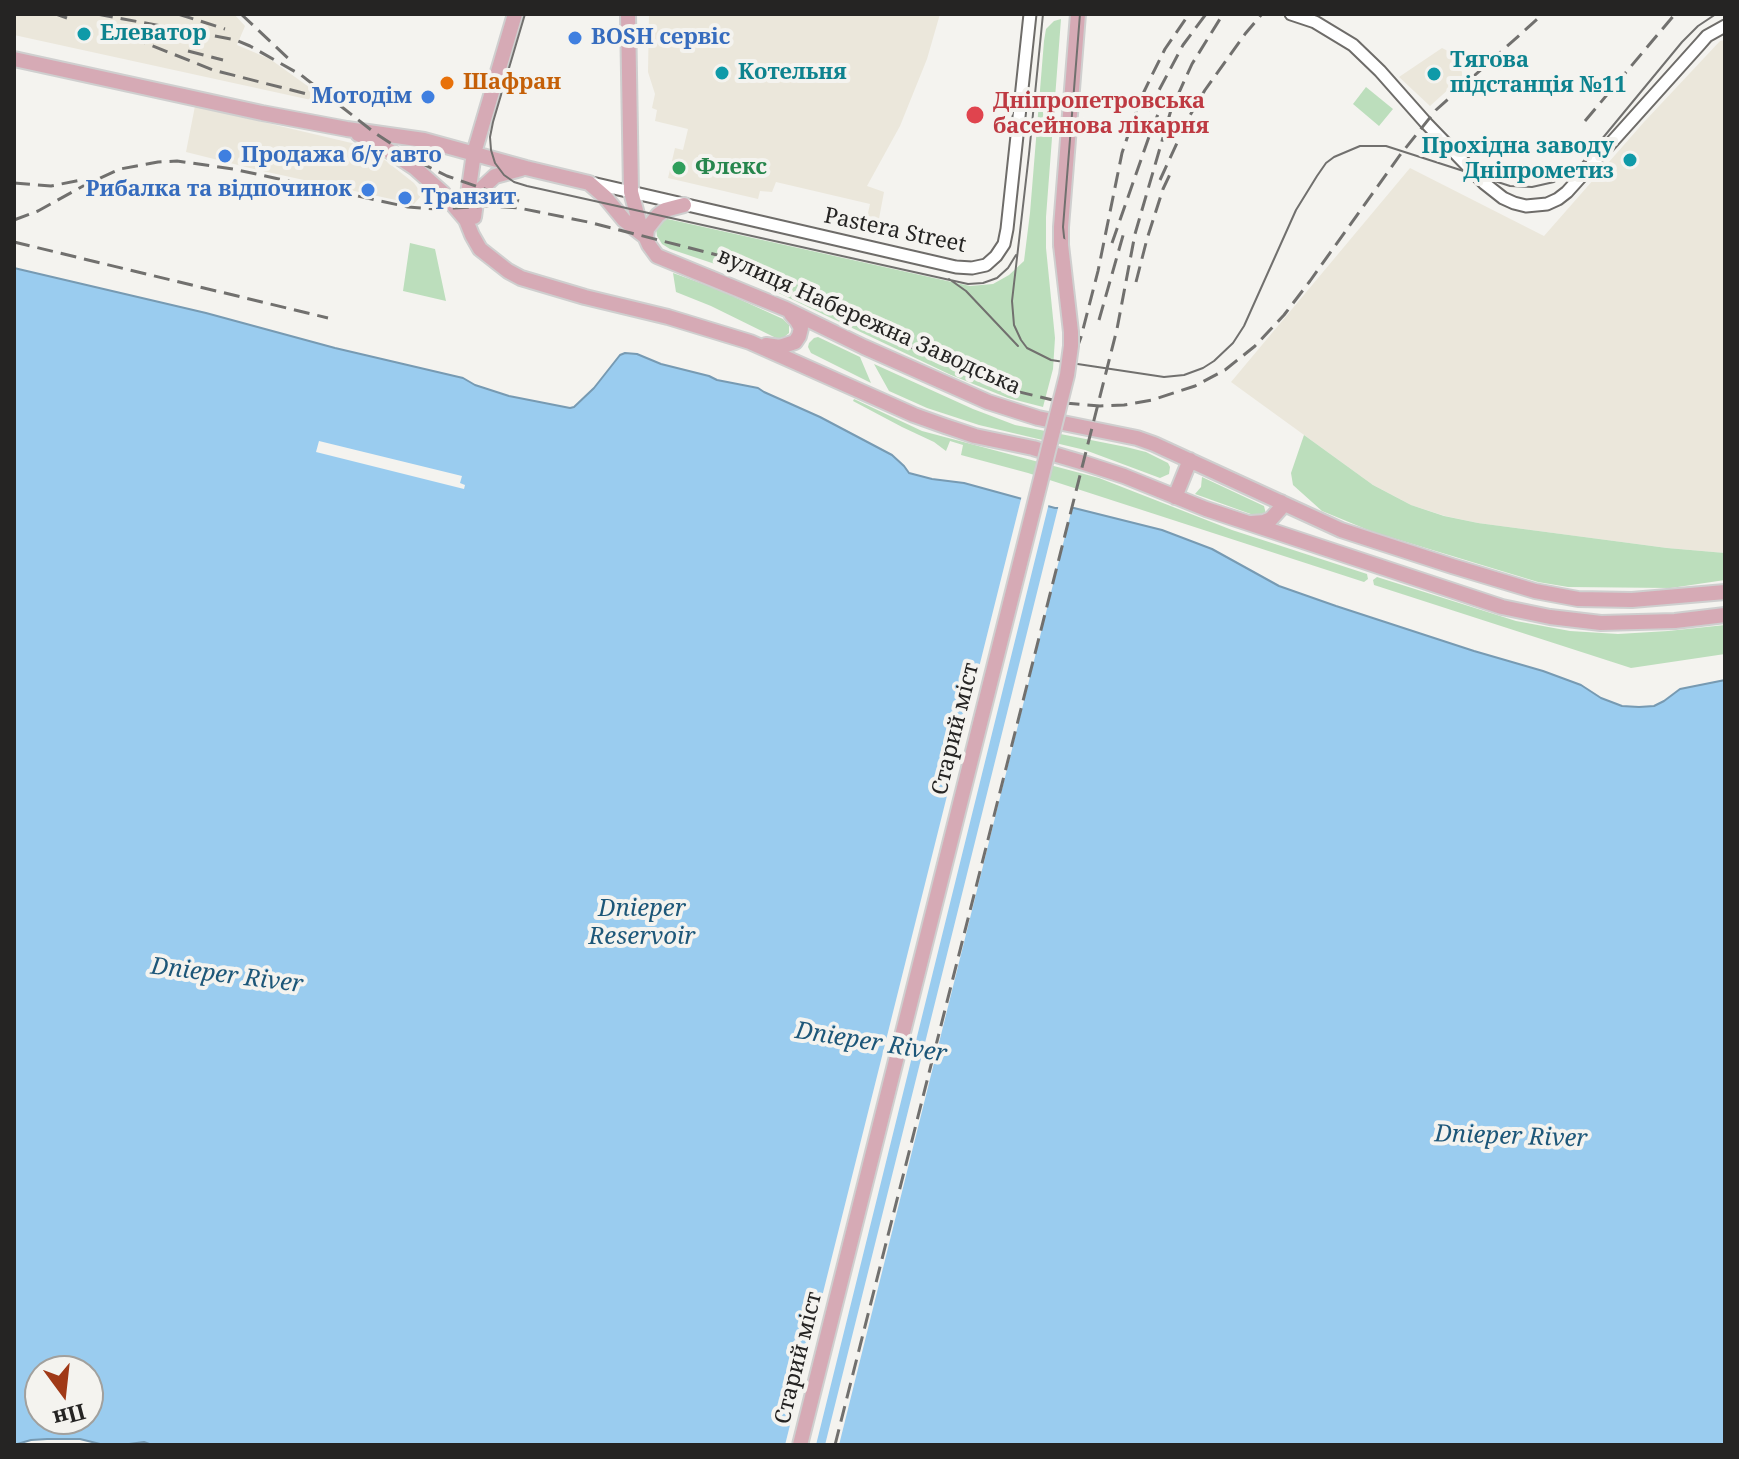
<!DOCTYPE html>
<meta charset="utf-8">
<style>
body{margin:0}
#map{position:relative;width:1739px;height:1459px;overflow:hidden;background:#f4f3ef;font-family:"Noto Serif",serif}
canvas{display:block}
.frame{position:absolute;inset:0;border:16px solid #252423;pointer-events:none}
.north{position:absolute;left:24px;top:1355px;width:80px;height:80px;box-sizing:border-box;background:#f4f3ef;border:2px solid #a1a09d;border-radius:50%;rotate:165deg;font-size:22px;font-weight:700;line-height:32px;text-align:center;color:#252423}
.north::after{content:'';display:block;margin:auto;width:28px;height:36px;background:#a03917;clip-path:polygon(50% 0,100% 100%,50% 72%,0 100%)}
</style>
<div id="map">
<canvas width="1739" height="1459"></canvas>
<div class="frame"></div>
<div class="north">Пн</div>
</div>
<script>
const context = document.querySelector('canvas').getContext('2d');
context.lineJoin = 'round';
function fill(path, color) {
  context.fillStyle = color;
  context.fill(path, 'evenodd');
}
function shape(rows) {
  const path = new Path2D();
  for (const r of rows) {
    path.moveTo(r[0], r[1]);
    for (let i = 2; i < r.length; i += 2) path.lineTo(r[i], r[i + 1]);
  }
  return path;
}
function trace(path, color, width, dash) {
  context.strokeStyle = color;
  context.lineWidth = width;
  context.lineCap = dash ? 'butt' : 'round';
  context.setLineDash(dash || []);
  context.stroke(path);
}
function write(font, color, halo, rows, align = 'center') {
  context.font = font + ' "Noto Serif",serif';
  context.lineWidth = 8;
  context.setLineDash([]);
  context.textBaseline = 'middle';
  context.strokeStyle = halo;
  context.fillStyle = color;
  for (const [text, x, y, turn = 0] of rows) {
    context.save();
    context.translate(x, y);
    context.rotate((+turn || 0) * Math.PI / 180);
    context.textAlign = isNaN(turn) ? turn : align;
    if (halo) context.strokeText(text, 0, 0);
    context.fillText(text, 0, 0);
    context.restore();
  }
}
fill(shape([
 [14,14,234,14,245,26,237,45,270,59,334,105,14,35],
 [649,14,940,14,927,59,900,126,867,186,884,192,878,224,866,222,870,204,776,182,772,192,760,191,758,199,668,178,675,148,683,150,688,129,655,121,657,110,652,108,655,94,648,72],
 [1725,40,1725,553,1667,548,1478,523,1445,516,1411,505,1373,485,1231,382,1410,168,1544,236,1644,122,1720,41],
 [1442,48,1450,52,1462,72,1462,77,1430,106,1399,77],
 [195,106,360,145,376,153,414,183,419,190,420,197,414,204,258,170,186,152]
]), '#ebe7db');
fill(shape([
 [1061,19,1046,217,1046,248,1055,338,1053,369,1043,407,1008,398,951,375,747,278,715,264,670,249,662,244,657,236,656,229,663,218,970,286,993,284,1009,275,1024,261,1030,213,1044,41,1046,29,1054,21],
 [1366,87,1393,109,1379,126,1353,104],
 [410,243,435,249,446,301,403,291],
 [673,273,717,289,783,319,789,325,789,333,783,338,776,338,711,306,676,292],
 [818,337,860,357,871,383,811,353,808,347,809,343,814,338],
 [874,364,973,409,1015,425,1126,447,1146,452,1168,463,1170,467,1169,474,1160,478,1085,450,979,425,927,408,889,391],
 [854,399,922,431,1099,478,1232,530,1367,574,1368,579,1364,582,1028,473,961,455,963,445,950,441,946,451,934,442,902,427,853,401],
 [1304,435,1373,485,1411,505,1444,516,1478,523,1667,548,1725,553,1725,580,1671,588,1568,587,1538,582,1373,532,1322,511,1293,485,1291,473],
 [1202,477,1264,506,1266,514,1259,517,1195,494,1201,487],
 [1377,577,1516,621,1570,631,1618,634,1668,631,1725,625,1725,654,1631,668,1374,585,1373,580]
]), '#bcdebc');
const water = shape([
 [14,268,206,313,335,348,463,378,475,385,509,396,570,408,574,407,594,388,620,355,625,353,637,354,661,364,709,376,717,380,758,388,764,392,820,417,892,455,904,466,909,473,932,479,964,483,1055,508,1074,508,1162,530,1212,549,1279,586,1336,606,1474,651,1543,671,1581,685,1601,698,1622,706,1639,707,1654,706,1664,701,1680,689,1725,680,1725,1445,152,1445,144,1442,129,1444,100,1444,80,1439,47,1439,31,1440,14,1445,14,268],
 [40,1371,88,1371,88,1419,40,1419,40,1371]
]);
fill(water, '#9accef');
trace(water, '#779ab2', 2);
fill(shape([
 [319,441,462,476,460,483,465,485,464,489,316,452],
 [1022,495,1049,503,816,1445,785,1445],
 [1059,504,1073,504,839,1445,825,1445]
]), '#f4f3ef');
const minor = shape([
 [1291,14,1315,22,1353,45,1380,71,1426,123,1484,183,1503,198,1514,203,1526,206,1547,204,1558,199,1567,192,1700,44,1707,36,1725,26],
 [592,183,956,267,972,268,986,265,996,256,1004,244,1007,229,1030,14]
]);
const major = shape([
 [515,14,474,153,466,208,466,220,472,235,480,249,508,271,521,278,585,297,668,317,750,342,914,415,945,426,975,436,1033,448,1084,463,1124,476,1206,509,1502,607,1550,617,1601,623,1675,621,1725,615],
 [628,14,631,192,640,225,649,245,657,256,786,309,864,347,988,402,1038,418,1137,438,1154,444,1341,530,1452,566,1535,591,1578,599,1632,600,1725,592],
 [14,59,262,113,347,129,424,140,526,168,589,183,605,197,624,220,643,235],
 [358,134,379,144,415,168,443,193,466,220],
 [474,217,476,202,481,189,495,176,521,169],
 [646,238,647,229,658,215,665,210,684,205],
 [1061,245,1061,227,1078,14],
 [766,345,780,347,795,342,799,336,801,328,797,321,791,314],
 [1175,497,1190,460],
 [1252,523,1264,522,1271,519,1280,509,1281,502]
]);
trace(minor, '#6e6c69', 15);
trace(major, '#cfcfcf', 18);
trace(minor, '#fff', 11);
trace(major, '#d6aab5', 14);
trace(shape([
 [525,14,493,122,490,137,491,150,495,163,504,175,514,182,527,186,968,284,983,283,997,278,1008,268,1016,255],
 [1043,14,1029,154,1012,301,1014,325,1021,340,1027,348,1051,360,1164,377,1184,375,1203,368,1214,361,1233,343,1244,326,1296,210,1317,176,1326,163,1334,157,1360,146,1386,146,1510,186,1532,187,1554,182,1578,168,1682,42,1698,26,1716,14],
 [949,279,966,291,1018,346],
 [803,1445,1071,366,1074,331,1063,227,1080,14]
]), '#71706e', 2);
trace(shape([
 [56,14,67,18],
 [97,14,236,40,250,46,301,75,375,133,419,162,447,176,519,201],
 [178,14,225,29],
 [241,14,290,60],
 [108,28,213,70,307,94],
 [188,51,223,60],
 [1148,111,1183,45,1206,14],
 [1585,121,1675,14],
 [1160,180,1189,117,1205,90,1245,34,1262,14],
 [14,183,51,186,81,180],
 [14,220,38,211,85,185,120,169,158,162,177,161,233,169,408,207,437,209,490,206,519,208,588,222,729,258,762,272,951,367,1007,389,1065,403,1100,406,1124,405,1152,400,1195,386,1225,370,1255,346,1284,315,1310,281,1400,155,1436,110,1543,14],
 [14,242,328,318],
 [1112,243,1151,131,1164,100],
 [1136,282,1147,239,1163,189,1171,172],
 [1099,320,1124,232],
 [801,1445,1069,370,1081,337,1098,271,1122,153,1140,100,1152,75,1165,49,1189,14],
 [835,1445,1117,329,1135,234,1171,110,1192,64,1223,14]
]), '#71706e', 3, [16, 8]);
const majorBridge = shape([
 [800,1445,1067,375,1071,346,1071,332,1061,245]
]);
trace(majorBridge, '#cfcfcf', 18, []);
trace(majorBridge, '#d6aab5', 14);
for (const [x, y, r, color] of [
 [84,34,8,"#0f9aa8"],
 [575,38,8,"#3f7fe0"],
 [722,73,8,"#0f9aa8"],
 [1434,74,8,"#0f9aa8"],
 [447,83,8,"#e8710a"],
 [428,97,8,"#3f7fe0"],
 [975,115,10,"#e0444e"],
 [225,156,8,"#3f7fe0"],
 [1630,160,8,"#0f9aa8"],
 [679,168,8,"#2e9e5b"],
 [368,190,8,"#3f7fe0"],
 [405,198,8,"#3f7fe0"]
]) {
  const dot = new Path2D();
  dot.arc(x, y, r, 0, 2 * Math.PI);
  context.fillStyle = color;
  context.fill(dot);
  trace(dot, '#f4f3ef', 3);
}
write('bold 22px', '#0d838f', '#f4f3ef', [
 ["Елеватор",100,34],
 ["Тягова",1450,61],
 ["пiдстанцiя №11",1450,86],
 ["Котельня",738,73],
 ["Прохідна заводу",1614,147,"right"],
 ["Дніпрометиз",1614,172,"right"]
], 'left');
write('bold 22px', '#366cbe', '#f4f3ef', [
 ["BOSH сервіс",591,38],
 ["Мотодім",412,97,"right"],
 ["Продажа б/у авто",241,156],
 ["Рибалка та відпочинок",352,190,"right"],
 ["Транзит",421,198]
], 'left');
write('bold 22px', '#c56008', '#f4f3ef', [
 ["Шафран",463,83]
], 'left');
write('bold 22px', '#be3a42', '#f4f3ef', [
 ["Дніпропетровська",993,102],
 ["басейнова лікарня",993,127]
], 'left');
write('bold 22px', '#27864d', '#f4f3ef', [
 ["Флекс",695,168]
], 'left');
write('22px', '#252423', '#f4f3ef', [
 ["Pastera Street",895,231,12],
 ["вулиця Набережна Заводська",869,322,24],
 ["Старий міст",956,729,-76],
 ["Старий міст",799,1358,-76]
]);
write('italic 24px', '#1d5779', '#f4f3ef', [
 ["Dnieper",642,909],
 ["Reservoir",642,937],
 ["Dnieper River",227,976,7],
 ["Dnieper River",871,1043,9],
 ["Dnieper River",1511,1137,2]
]);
</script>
